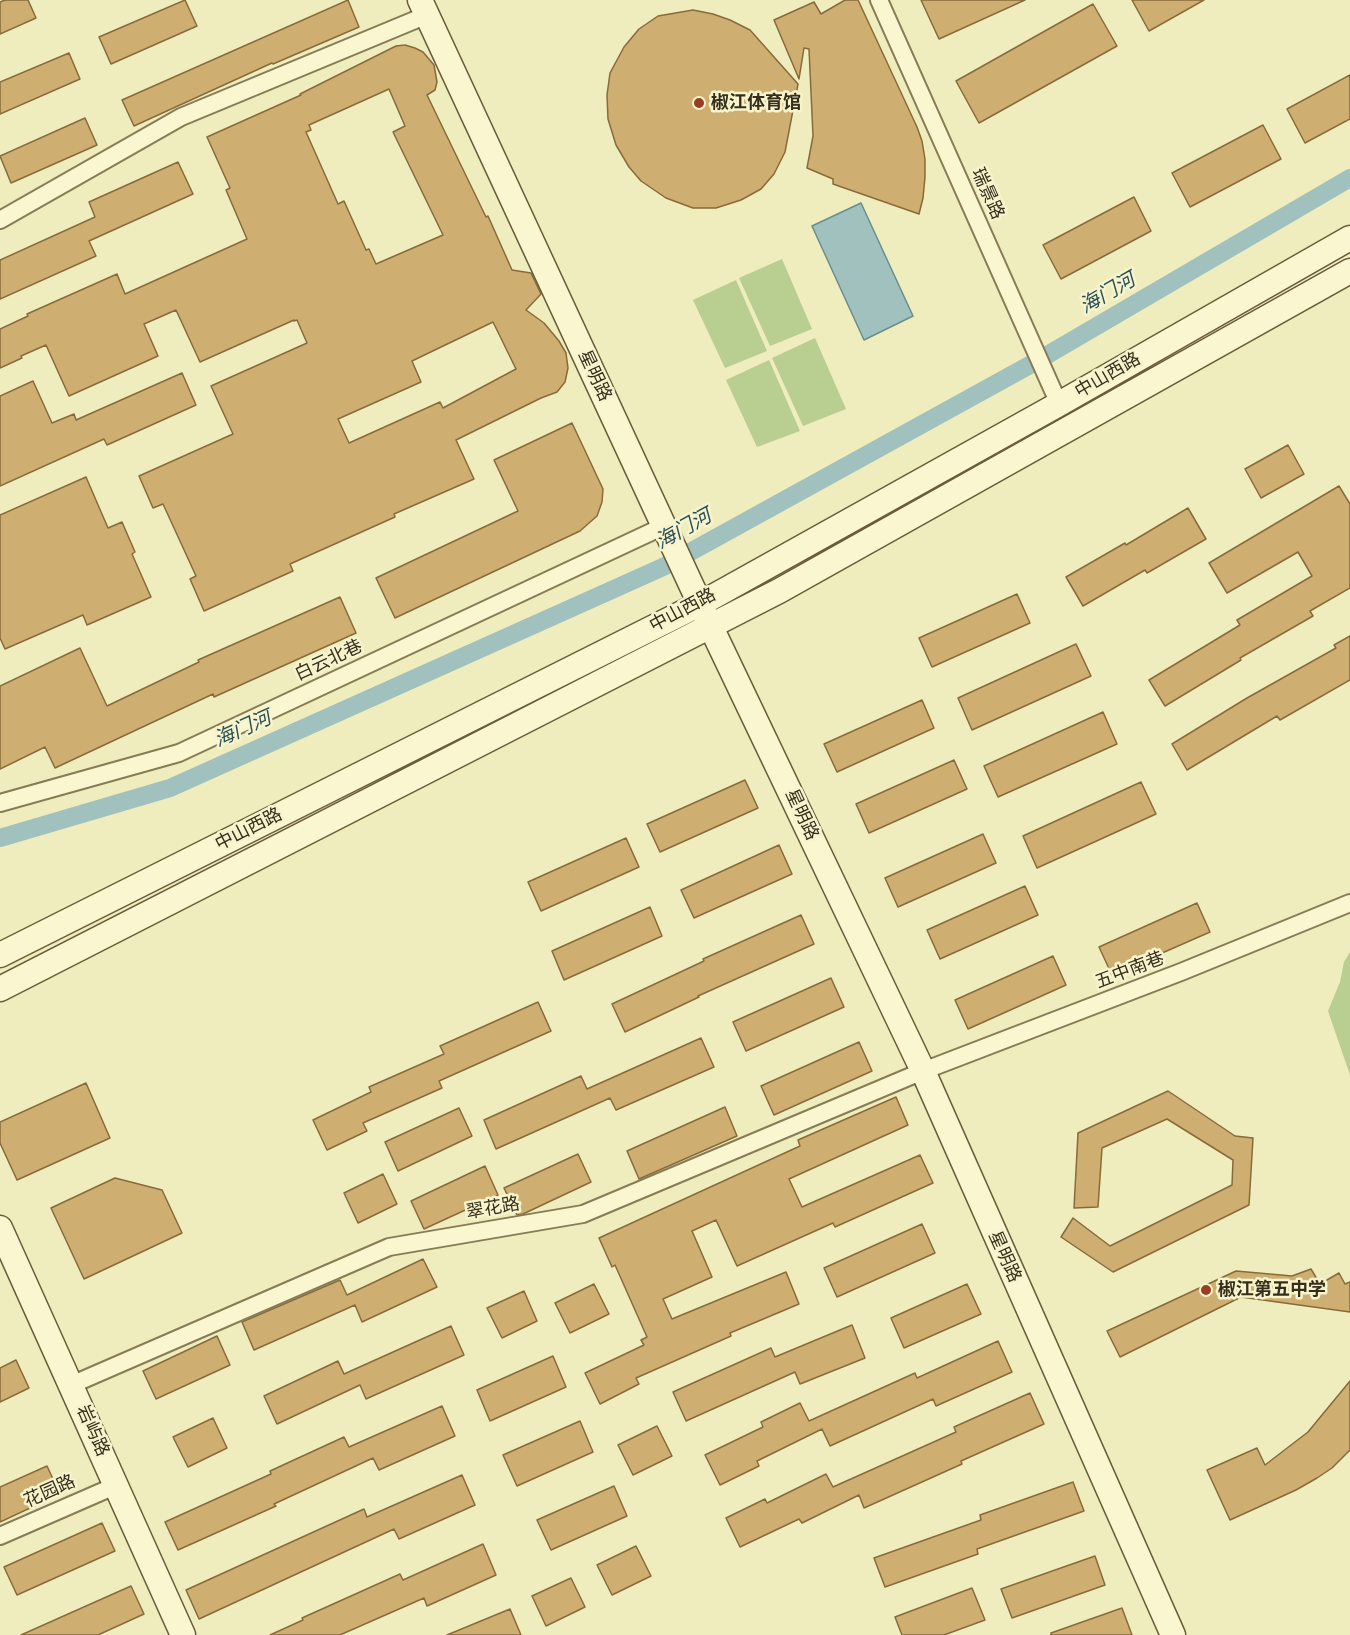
<!DOCTYPE html>
<meta charset="utf-8">
<style>
body{margin:0}
canvas{display:block;background:#efecbd}
</style>
<canvas width="1350" height="1635"></canvas>
<script>
const context = document.querySelector('canvas').getContext('2d');
context.lineJoin = 'round';
function fill(path, color) {
  context.fillStyle = color;
  context.fill(path, 'evenodd');
}
function shape(rows) {
  const path = new Path2D();
  for (const r of rows) {
    path.moveTo(r[0], r[1]);
    for (let i = 2; i < r.length; i += 2) path.lineTo(r[i], r[i + 1]);
  }
  return path;
}
function trace(path, color, width, dash) {
  context.strokeStyle = color;
  context.lineWidth = width;
  context.lineCap = dash ? 'butt' : 'round';
  context.setLineDash(dash || []);
  context.stroke(path);
}
function write(font, color, halo, rows, align = 'center') {
  context.font = font + ' "Source Serif 4","Noto Sans SC",serif';
  context.lineWidth = 5;
  context.setLineDash([]);
  context.textBaseline = 'middle';
  context.strokeStyle = halo;
  context.fillStyle = color;
  for (const [text, x, y, turn = 0] of rows) {
    context.save();
    context.translate(x, y);
    context.rotate((+turn || 0) * Math.PI / 180);
    context.textAlign = isNaN(turn) ? turn : align;
    if (halo) context.strokeText(text, 0, 0);
    context.fillText(text, 0, 0);
    context.restore();
  }
}
fill(shape([
 [782,259,812,329,770,346,739,278],
 [736,280,767,351,725,368,693,300],
 [815,338,846,409,803,426,772,358],
 [769,360,800,431,757,447,726,380],
 [1350,952,1350,1075,1328,1011,1340,982,1344,962]
]), '#b9ce91');
const water = shape([
 [861,203,913,316,864,340,812,226,861,203]
]);
fill(water, '#a1c1be');
trace(water, '#688e8d', 1.5);
trace(shape([
 [0,838,170,788,663,567,1037,361,1350,178]
]), '#a1c1be', 18);
const building = shape([
 [5,0,28,0,36,18,0,34,0,2,5,0],
 [185,0,197,26,111,64,99,37,185,0],
 [348,0,359,27,273,64,272,63,134,126,122,100,348,0],
 [845,0,858,0,917,127,922,141,925,159,925,177,923,198,919,214,833,184,833,179,807,168,813,136,809,49,804,48,799,79,774,20,814,2,821,14,845,0],
 [921,0,1025,0,939,39,921,0],
 [1132,0,1204,0,1149,31,1132,0],
 [1093,4,1117,46,979,123,956,81,1093,4],
 [693,10,713,14,730,20,750,30,798,84,785,152,774,174,761,189,741,200,716,208,693,208,666,198,641,181,629,167,616,145,608,119,607,95,610,73,624,47,639,29,658,16,693,10],
 [405,45,415,48,423,52,434,65,437,82,435,90,427,95,486,217,488,216,512,270,531,273,541,294,526,310,544,323,559,341,566,353,568,368,565,382,557,392,541,398,456,440,474,479,394,514,395,517,290,564,293,571,204,611,190,579,196,576,163,504,153,508,139,476,233,434,211,386,307,343,297,320,294,321,294,320,200,362,176,310,144,324,158,356,69,396,46,345,21,356,22,358,0,368,0,329,28,316,27,314,117,274,125,294,247,239,226,190,230,188,207,137,301,95,300,94,396,46,405,45],
 [389,89,405,126,393,132,443,235,376,264,369,249,366,250,344,201,338,204,306,132,311,130,309,125,389,89],
 [493,322,516,369,443,408,440,402,349,443,338,419,421,382,412,361,493,322],
 [69,53,80,79,0,114,0,82,69,53],
 [1350,75,1350,119,1305,143,1287,109,1350,75],
 [85,118,97,145,11,183,0,156,85,118],
 [1263,125,1281,159,1190,207,1172,173,1263,125],
 [178,162,193,194,89,241,96,256,0,299,0,260,95,217,89,202,178,162],
 [1134,197,1151,231,1061,279,1043,245,1134,197],
 [182,373,196,405,107,445,104,439,0,486,0,396,33,381,52,423,74,414,76,420,182,373],
 [572,423,603,489,602,502,597,516,580,531,395,618,376,578,518,511,494,460,572,423],
 [1288,445,1304,474,1261,498,1245,469,1288,445],
 [86,477,108,528,122,522,135,552,132,554,151,597,87,625,83,615,5,649,0,638,0,515,86,477],
 [1339,486,1350,504,1350,588,1310,611,1313,616,1240,658,1241,660,1165,706,1149,680,1240,625,1237,620,1312,576,1298,552,1227,593,1209,563,1339,486],
 [1188,508,1206,539,1147,573,1145,570,1083,606,1066,577,1125,543,1126,545,1188,508],
 [1017,594,1030,623,932,667,919,638,1017,594],
 [340,597,356,633,214,697,213,694,55,768,45,747,0,769,0,686,80,648,107,706,199,662,198,660,340,597],
 [1350,636,1350,680,1280,720,1277,716,1187,770,1172,744,1247,698,1336,648,1334,645,1350,636],
 [1076,644,1091,676,972,730,958,698,1076,644],
 [922,700,934,728,837,772,824,744,922,700],
 [1103,712,1117,744,998,797,984,766,1103,712],
 [954,760,967,789,869,833,856,804,954,760],
 [745,780,758,808,660,852,647,824,745,780],
 [1141,782,1156,814,1037,868,1023,836,1141,782],
 [983,834,996,863,898,907,885,878,983,834],
 [626,838,639,867,541,911,528,882,626,838],
 [779,845,792,874,694,918,681,890,779,845],
 [1025,886,1038,915,940,959,927,930,1025,886],
 [1197,903,1210,932,1112,975,1099,947,1197,903],
 [650,907,662,936,564,980,552,951,650,907],
 [801,915,814,944,698,996,699,997,625,1032,612,1004,704,961,703,959,801,915],
 [1053,956,1066,985,968,1029,955,1000,1053,956],
 [831,978,844,1007,746,1051,733,1022,831,978],
 [538,1002,551,1031,439,1081,442,1088,363,1123,367,1131,327,1150,313,1120,371,1092,369,1087,444,1054,440,1046,538,1002],
 [701,1038,714,1067,616,1110,610,1098,496,1149,484,1120,581,1076,587,1089,701,1038],
 [859,1042,872,1071,774,1115,761,1086,859,1042],
 [86,1083,110,1138,17,1180,0,1143,0,1122,86,1083],
 [1168,1091,1235,1136,1253,1138,1249,1205,1113,1272,1061,1237,1073,1218,1110,1246,1232,1185,1233,1160,1167,1119,1102,1148,1098,1207,1074,1208,1078,1133,1168,1091],
 [896,1097,908,1125,789,1179,802,1207,920,1155,933,1183,835,1227,833,1223,737,1266,716,1220,692,1231,712,1277,663,1299,672,1319,786,1272,799,1304,730,1333,731,1336,636,1378,639,1384,600,1404,585,1373,644,1345,641,1340,647,1337,615,1265,612,1267,599,1238,800,1146,798,1140,896,1097],
 [725,1107,737,1136,639,1179,627,1151,725,1107],
 [459,1108,472,1136,398,1171,385,1142,459,1108],
 [578,1154,591,1182,523,1214,517,1215,504,1188,578,1154],
 [485,1166,498,1195,424,1229,411,1201,485,1166],
 [383,1174,397,1204,358,1223,344,1193,383,1174],
 [115,1178,162,1190,182,1233,84,1279,51,1208,115,1178],
 [922,1224,935,1253,837,1297,824,1268,922,1224],
 [423,1259,437,1287,362,1322,355,1305,254,1350,242,1322,340,1280,347,1295,423,1259],
 [1311,1269,1320,1284,1339,1273,1345,1284,1350,1282,1350,1312,1241,1297,1120,1357,1107,1331,1236,1271,1292,1276,1311,1269],
 [594,1284,609,1314,570,1333,555,1303,594,1284],
 [967,1284,981,1314,904,1348,891,1318,967,1284],
 [524,1291,537,1321,502,1338,487,1308,524,1291],
 [852,1325,865,1358,800,1384,795,1372,686,1421,673,1392,771,1348,775,1357,852,1325],
 [451,1326,464,1355,366,1399,360,1385,277,1424,264,1396,338,1361,344,1374,451,1326],
 [217,1336,230,1365,156,1399,143,1371,217,1336],
 [998,1341,1012,1372,936,1406,933,1399,830,1446,822,1429,757,1461,759,1466,720,1485,705,1455,763,1427,761,1422,800,1403,809,1421,915,1373,917,1378,998,1341],
 [553,1356,566,1387,490,1421,477,1390,553,1356],
 [16,1360,29,1388,0,1402,0,1368,16,1360],
 [1350,1381,1350,1450,1332,1468,1317,1478,1296,1490,1230,1520,1207,1470,1257,1448,1265,1465,1308,1432,1350,1381],
 [1030,1393,1044,1424,961,1461,962,1464,864,1508,859,1495,802,1523,799,1519,740,1547,726,1518,765,1499,767,1503,826,1474,833,1487,956,1432,954,1427,1030,1393],
 [442,1406,455,1436,379,1470,373,1458,274,1504,276,1506,178,1550,165,1522,271,1474,270,1471,344,1437,349,1447,442,1406],
 [213,1418,227,1448,188,1467,173,1437,213,1418],
 [580,1421,593,1452,517,1486,503,1455,580,1421],
 [657,1426,672,1456,633,1475,618,1445,657,1426],
 [47,1466,60,1494,0,1522,0,1487,47,1466],
 [462,1475,475,1505,399,1539,394,1529,199,1619,186,1590,364,1509,367,1517,462,1475],
 [1073,1482,1084,1511,977,1549,978,1554,885,1587,874,1558,981,1520,980,1515,1073,1482],
 [614,1486,627,1516,551,1550,537,1520,614,1486],
 [102,1523,115,1551,17,1595,4,1567,102,1523],
 [483,1544,496,1575,427,1606,424,1598,340,1635,270,1635,303,1620,302,1618,400,1574,403,1580,483,1544],
 [636,1546,651,1576,612,1595,597,1565,636,1546],
 [1095,1556,1105,1585,1012,1618,1001,1589,1095,1556],
 [571,1578,585,1607,546,1626,532,1596,571,1578],
 [131,1586,144,1614,98,1635,21,1635,131,1586],
 [972,1588,985,1620,944,1635,902,1635,895,1617,972,1588],
 [1122,1608,1132,1635,1051,1635,1051,1633,1122,1608],
 [510,1609,521,1635,447,1635,510,1609]
]);
fill(building, '#cfae71');
trace(building, '#886b3a', 1.5);
const street = shape([
 [879,0,1059,404],
 [0,220,181,117,427,15],
 [0,803,179,753,664,526],
 [71,1385,389,1247,583,1214,923,1071,1181,972,1350,903],
 [0,1536,117,1485]
]);
const secondary = shape([
 [420,0,700,604,923,1071,1173,1635],
 [0,955,700,604,1059,404,1350,238],
 [0,989,779,591,1350,271],
 [0,1228,183,1635]
]);
trace(street, '#887c56', 20);
trace(secondary, '#695c39', 27);
trace(street, '#faf7d0', 16);
trace(secondary, '#faf7d0', 24);
for (const [x, y, r, color] of [
 [699,103,6,"#993d23"],
 [1206,1290,6,"#993d23"]
]) {
  const dot = new Path2D();
  dot.arc(x, y, r, 0, 2 * Math.PI);
  context.fillStyle = color;
  context.fill(dot);
  trace(dot, '#f7f4cd', 2);
}
write('bold 18px', '#362e1b', '#f7f4cd', [
 ["椒江体育馆",711,103],
 ["椒江第五中学",1218,1290]
], 'left');
write('18px', '#362e1b', '#f7f4cd', [
 ["瑞景路",987,194,66],
 ["星明路",594,376,65],
 ["中山西路",1108,376,-30],
 ["中山西路",683,611,-28],
 ["白云北巷",329,661,-25],
 ["星明路",801,815,65],
 ["中山西路",249,830,-27],
 ["五中南巷",1130,971,-21],
 ["翠花路",493,1209,-10],
 ["星明路",1004,1257,66],
 ["岩屿路",92,1431,66],
 ["花园路",50,1492,-24]
]);
write('italic 20px', '#295057', '#f7f4cd', [
 ["海门河",1108,294,-30],
 ["海门河",684,530,-29],
 ["海门河",243,730,-24]
]);
</script>
